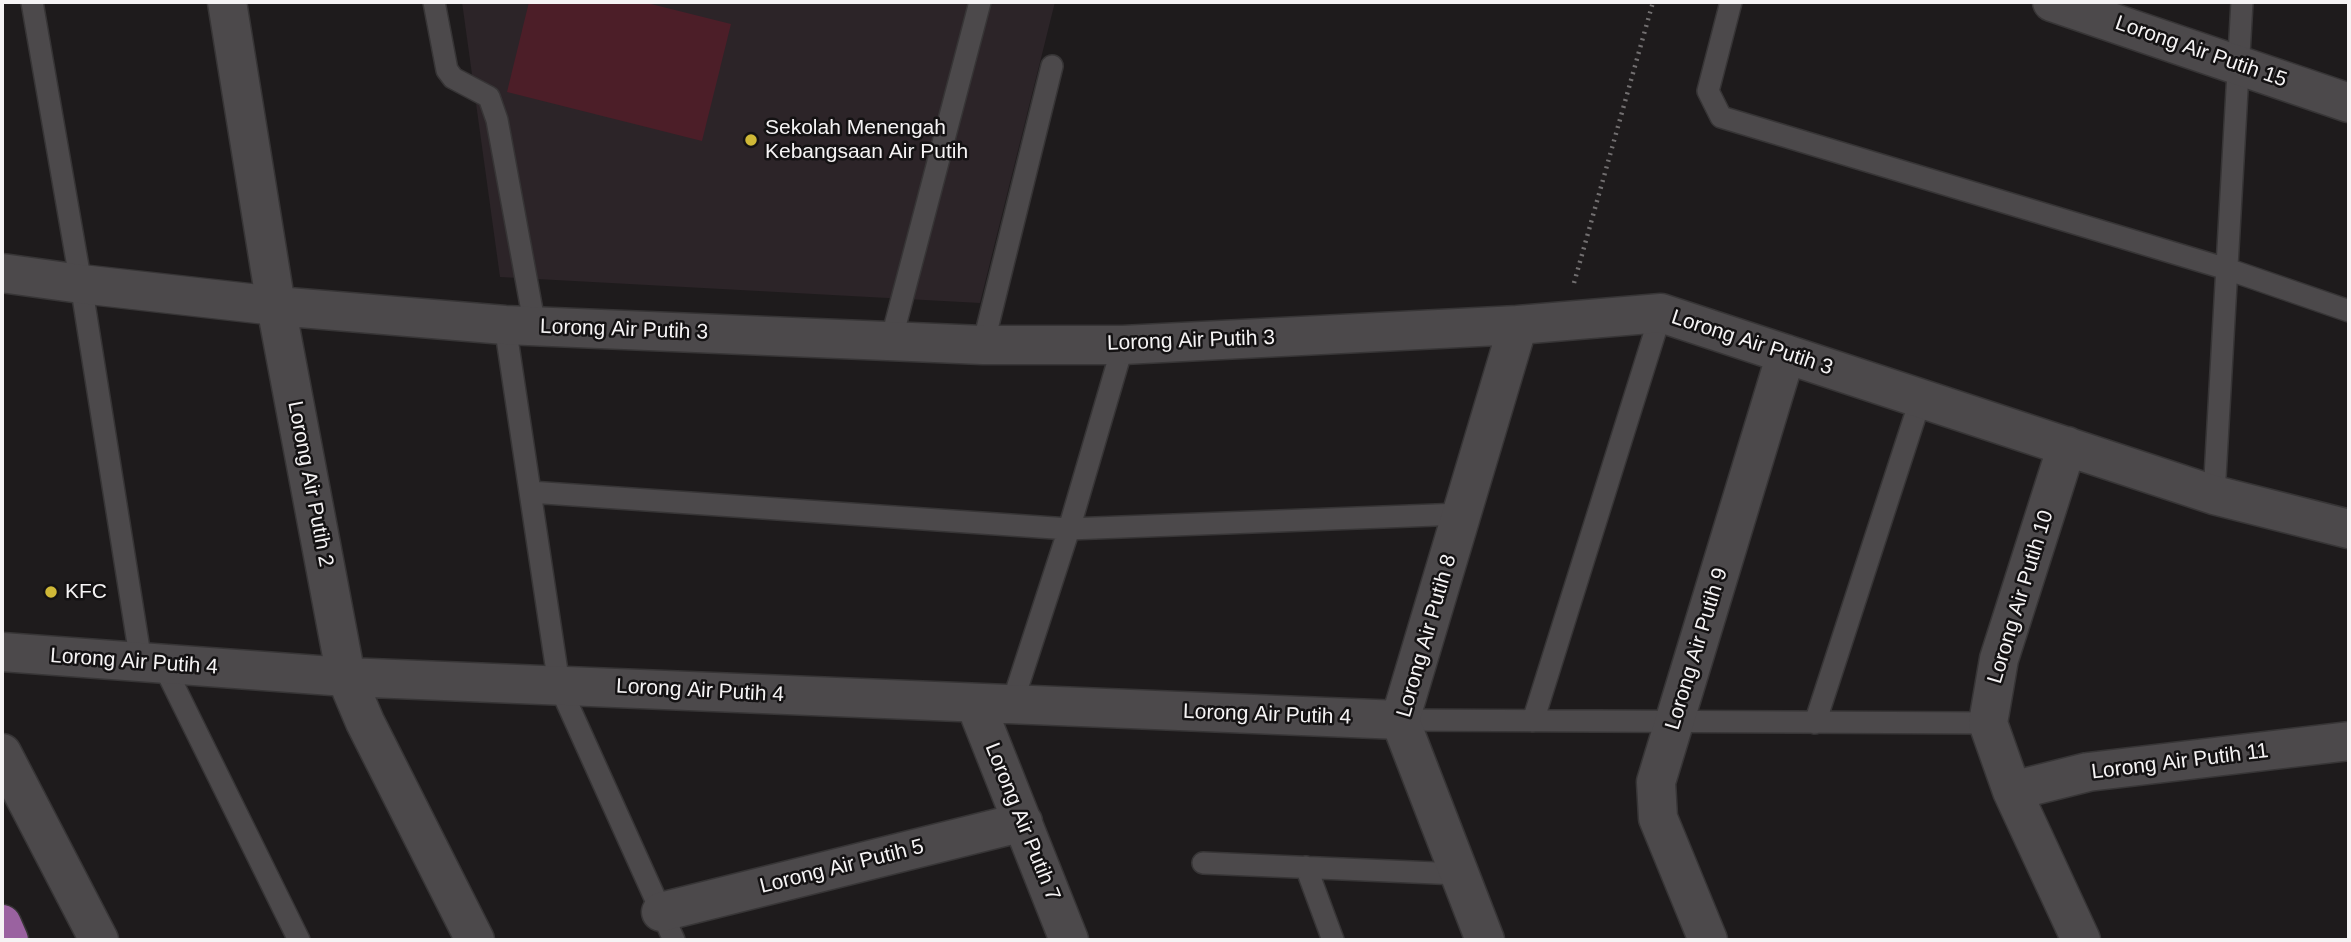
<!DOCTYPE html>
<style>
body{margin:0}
#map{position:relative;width:2351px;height:942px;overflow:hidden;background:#1e1b1c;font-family:Helvetica,sans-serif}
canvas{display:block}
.frame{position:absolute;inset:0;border:4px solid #f5f3f4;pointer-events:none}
</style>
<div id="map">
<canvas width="2351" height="942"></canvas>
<div class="frame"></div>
</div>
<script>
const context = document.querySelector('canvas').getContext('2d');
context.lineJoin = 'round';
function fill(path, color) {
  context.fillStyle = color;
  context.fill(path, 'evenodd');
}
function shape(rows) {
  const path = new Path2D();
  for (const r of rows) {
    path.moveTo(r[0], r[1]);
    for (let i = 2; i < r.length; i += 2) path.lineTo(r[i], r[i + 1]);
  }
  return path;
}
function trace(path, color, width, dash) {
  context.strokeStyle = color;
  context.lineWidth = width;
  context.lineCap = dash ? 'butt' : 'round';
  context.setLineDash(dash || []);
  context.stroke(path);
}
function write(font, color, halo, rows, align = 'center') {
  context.font = font + ' Helvetica,sans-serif';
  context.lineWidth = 5;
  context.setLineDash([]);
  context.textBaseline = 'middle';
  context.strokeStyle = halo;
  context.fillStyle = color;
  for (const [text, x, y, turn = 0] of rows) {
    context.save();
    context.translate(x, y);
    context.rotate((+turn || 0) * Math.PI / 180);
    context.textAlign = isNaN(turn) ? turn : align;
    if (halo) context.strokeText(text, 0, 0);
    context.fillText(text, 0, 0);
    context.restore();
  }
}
fill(shape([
 [462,2,1055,2,980,303,500,277]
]), '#2c2428');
fill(shape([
 [529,2,643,2,731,24,702,141,507,92]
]), '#4c1e28');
const service = shape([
 [32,2,81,284,141,662],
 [434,2,447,70,453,78,489,97,497,120,535,327],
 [1731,2,1708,91,1721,117,2227,269,2349,311],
 [505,325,559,685,674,940],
 [891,341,980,2],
 [983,345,1052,66],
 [530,492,1069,529,1462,514],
 [2214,495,2242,2],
 [163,664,299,940],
 [1012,704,1069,529,1123,345],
 [1400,720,1988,723],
 [1533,721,1661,313],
 [1815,723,1921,398],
 [1203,863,1459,874],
 [1306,867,1333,940]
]);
const minor = shape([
 [227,2,276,306,346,677,365,722,475,940],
 [2052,2,2349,103],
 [2,273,81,284,276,306,505,325,983,345,1123,345,1518,325,1661,313,2214,495,2349,529],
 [2067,446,1999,659,1988,723,2012,791,2081,940],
 [2,652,346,677,1400,720],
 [975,703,1069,940],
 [2,753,99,940],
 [2012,791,2088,772,2349,741],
 [661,912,1023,822],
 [1485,940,1400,720,1518,325],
 [1708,940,1658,818,1656,782,1786,354]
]);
const trunk = shape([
 [2,924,9,940]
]);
trace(service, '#373536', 24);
trace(minor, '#373536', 41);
trace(trunk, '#373536', 41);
trace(shape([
 [1574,283,1653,2]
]), '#726f70', 4.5, [2, 5]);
trace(service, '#4c494b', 21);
trace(minor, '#4c494b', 38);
trace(trunk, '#9a62a0', 38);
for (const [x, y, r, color] of [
 [751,140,7,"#cfb837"],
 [51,592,7,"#cfb837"]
]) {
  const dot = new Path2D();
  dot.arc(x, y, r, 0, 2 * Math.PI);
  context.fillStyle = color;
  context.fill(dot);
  trace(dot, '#141213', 2.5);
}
write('21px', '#f5f3f4', '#141213', [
 ["Lorong Air Putih 15",2201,52,19],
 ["Lorong Air Putih 3",624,330,2],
 ["Lorong Air Putih 3",1191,341,-2],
 ["Lorong Air Putih 3",1752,343,18],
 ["Lorong Air Putih 2",310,484,79],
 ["Lorong Air Putih 10",2021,597,-73],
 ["Lorong Air Putih 8",1427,636,-74],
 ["Lorong Air Putih 9",1697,649,-73],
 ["Lorong Air Putih 4",134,662,4],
 ["Lorong Air Putih 4",700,691,3],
 ["Lorong Air Putih 4",1267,715,2],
 ["Lorong Air Putih 11",2180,762,-7],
 ["Lorong Air Putih 7",1022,822,68],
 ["Lorong Air Putih 5",842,867,-14]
]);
write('21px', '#f5f3f4', '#141213', [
 ["Sekolah Menengah",765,128],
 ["Kebangsaan Air Putih",765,152],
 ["KFC",65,592]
], 'left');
</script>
